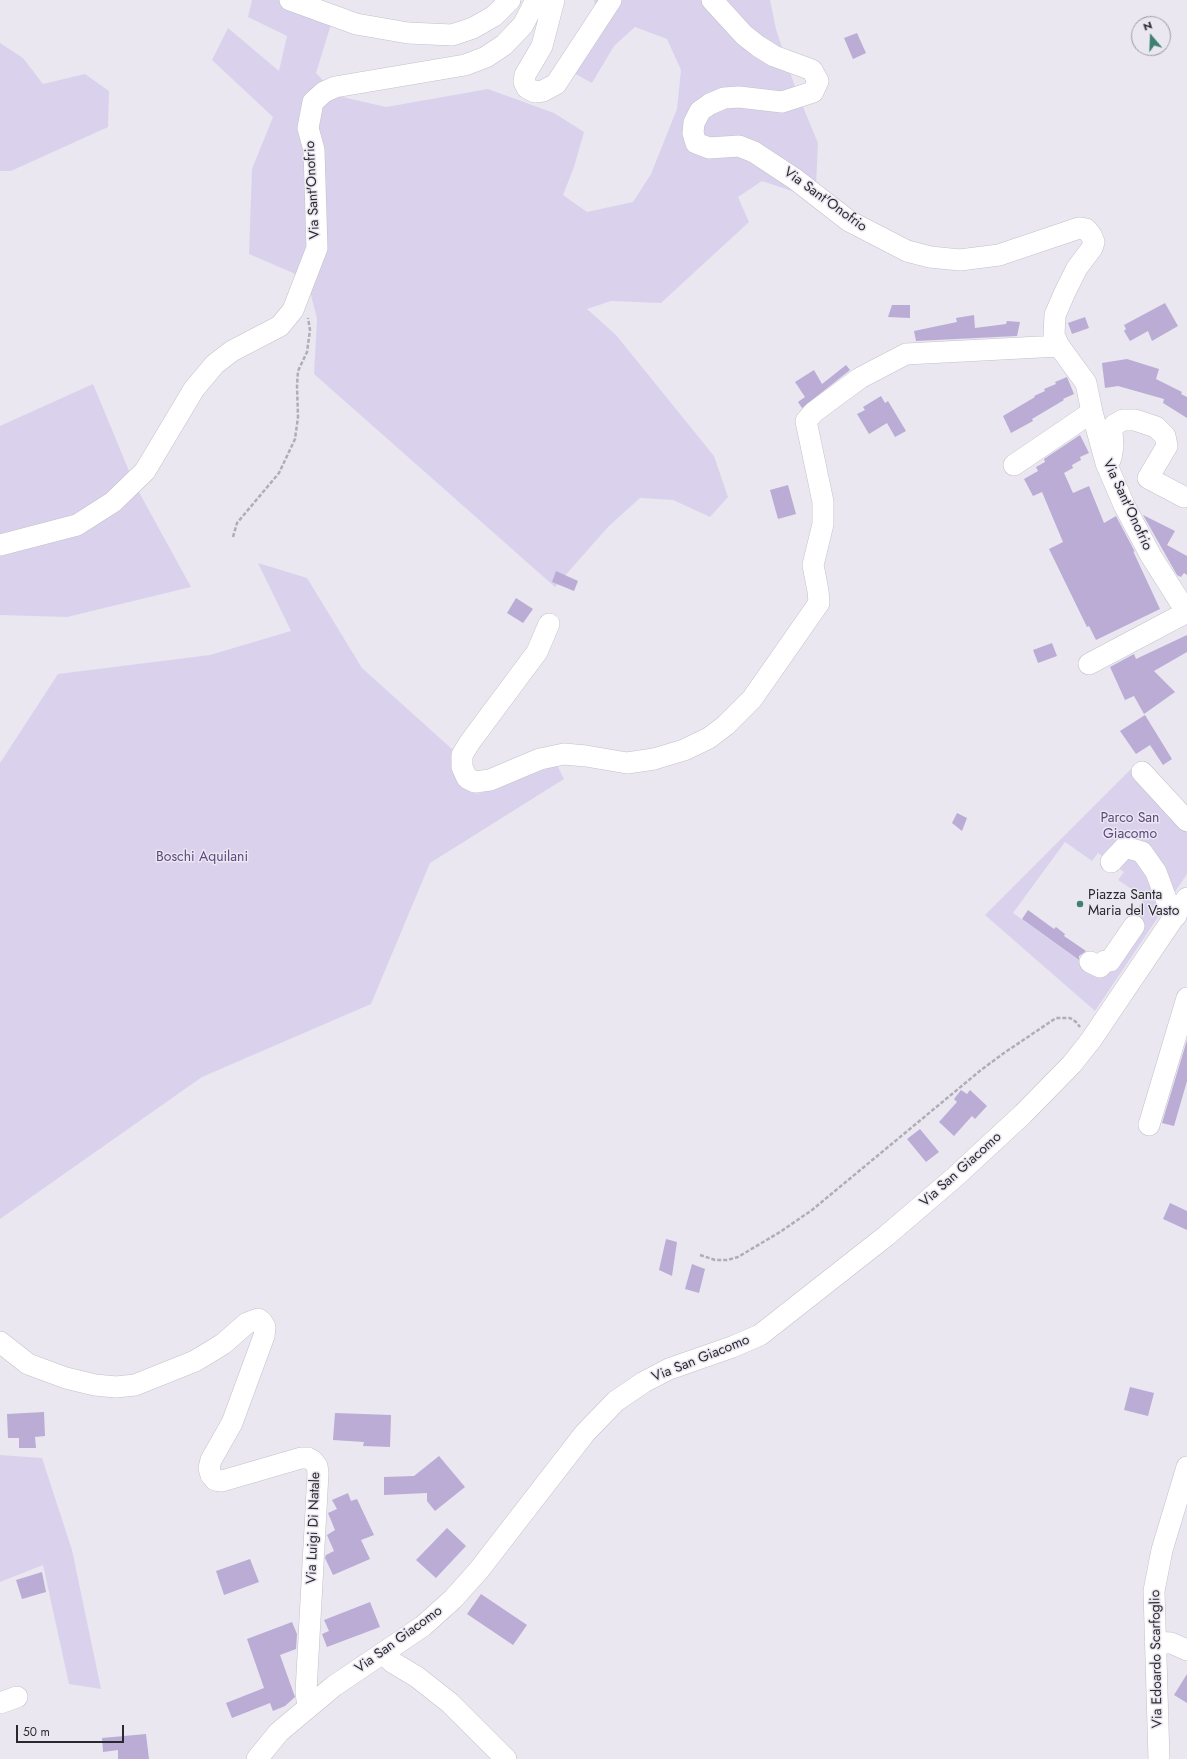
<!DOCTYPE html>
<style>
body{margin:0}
#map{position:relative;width:1187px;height:1759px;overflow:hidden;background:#eae7f1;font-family:Jost,sans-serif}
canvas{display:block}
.north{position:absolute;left:1131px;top:16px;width:40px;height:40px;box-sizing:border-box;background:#eae7f1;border:1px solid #9d9ba3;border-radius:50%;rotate:341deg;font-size:11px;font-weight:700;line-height:16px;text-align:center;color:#2a292d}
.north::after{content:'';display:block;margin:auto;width:14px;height:18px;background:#3e8173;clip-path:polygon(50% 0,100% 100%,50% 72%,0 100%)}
.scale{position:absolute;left:16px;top:1725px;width:108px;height:18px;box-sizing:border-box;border:2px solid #2a292d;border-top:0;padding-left:5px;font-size:12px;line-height:14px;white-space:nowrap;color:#2a292d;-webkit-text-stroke:3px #eae7f1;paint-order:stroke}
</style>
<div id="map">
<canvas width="1187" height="1759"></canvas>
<div class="north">N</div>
<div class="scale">50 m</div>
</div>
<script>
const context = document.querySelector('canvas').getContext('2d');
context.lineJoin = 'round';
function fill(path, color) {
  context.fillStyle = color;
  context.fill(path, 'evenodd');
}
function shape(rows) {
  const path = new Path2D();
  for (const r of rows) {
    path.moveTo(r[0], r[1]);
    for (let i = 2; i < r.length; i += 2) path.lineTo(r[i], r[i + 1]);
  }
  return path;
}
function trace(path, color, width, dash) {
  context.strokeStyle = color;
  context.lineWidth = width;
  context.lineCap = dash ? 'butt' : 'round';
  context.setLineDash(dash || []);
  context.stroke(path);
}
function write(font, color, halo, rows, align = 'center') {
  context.font = font + ' Jost,sans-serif';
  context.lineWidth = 3;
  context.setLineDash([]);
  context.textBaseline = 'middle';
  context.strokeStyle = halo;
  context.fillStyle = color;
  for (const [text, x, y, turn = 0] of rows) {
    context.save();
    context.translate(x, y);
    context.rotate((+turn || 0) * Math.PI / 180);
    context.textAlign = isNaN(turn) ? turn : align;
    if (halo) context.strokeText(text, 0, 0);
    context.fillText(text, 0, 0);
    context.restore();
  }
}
fill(shape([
 [252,0,284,0,332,21,316,73,338,96,386,107,488,89,554,113,584,132,574,167,563,195,587,212,633,202,651,174,677,109,681,70,667,39,635,27,614,46,592,83,568,70,597,14,594,0,770,0,776,29,796,90,818,143,816,185,795,192,762,181,738,197,749,222,661,303,611,301,587,309,616,335,714,456,728,497,710,517,673,500,640,498,608,527,555,587,314,374,317,319,307,279,249,254,252,169,273,117,212,60,228,28,279,71,287,36,248,17],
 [0,43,23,58,43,84,85,74,109,91,108,127,11,171,0,171],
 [93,384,134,483,191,587,67,617,0,615,0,426],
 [258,563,307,578,362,668,453,750,457,778,477,794,557,765,564,779,430,863,371,1004,202,1077,0,1219,0,763,58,674,210,655,291,631],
 [1131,769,1187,828,1187,874,1095,1011,985,915],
 [1065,842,1092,861,1098,853,1124,872,1118,880,1145,898,1099,960,1083,963,1013,913],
 [0,1455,42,1458,72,1550,101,1689,69,1684,43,1565,0,1582]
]), '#dad2ec');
fill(shape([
 [857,33,866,53,853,59,844,38],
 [1165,303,1178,326,1152,341,1148,331,1130,341,1124,331,1126,329,1124,325],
 [892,305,910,305,910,318,888,317],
 [974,315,975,328,1006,324,1007,321,1020,322,1017,336,916,341,914,331,957,322,956,318],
 [1085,317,1089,328,1072,334,1068,323],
 [1127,359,1159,369,1156,379,1182,392,1181,394,1187,397,1187,418,1163,403,1164,399,1118,386,1105,388,1102,363],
 [846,365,850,370,802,408,798,402,805,397,795,382,814,370,822,384],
 [1067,377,1074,394,1063,399,1064,400,1032,419,1033,421,1011,433,1003,416,1035,397,1034,396,1045,391,1044,389,1056,384,1055,382],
 [881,396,885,403,888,401,906,431,895,437,887,423,869,434,857,414,865,410,863,407],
 [1080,435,1089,453,1080,457,1081,460,1072,465,1073,468,1064,473,1073,493,1089,486,1104,523,1116,516,1135,552,1133,551,1160,609,1096,640,1089,626,1087,627,1049,549,1063,542,1042,492,1033,496,1024,479,1038,471,1036,467,1045,462,1044,459],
 [788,485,796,514,778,519,770,490],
 [1143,515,1175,531,1167,545,1187,556,1187,575,1184,573,1181,577,1177,575],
 [556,571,578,581,574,591,552,582],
 [516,598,533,609,523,623,507,613],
 [1187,635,1187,652,1154,671,1175,692,1144,714,1134,696,1125,700,1110,667,1134,654,1136,659],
 [1052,643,1057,656,1038,663,1033,650],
 [1145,715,1172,759,1163,765,1150,745,1136,754,1120,731],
 [957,813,967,818,962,831,952,823],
 [1028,910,1054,929,1056,927,1065,934,1064,936,1086,951,1079,956,1079,960,1022,919],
 [1187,1040,1187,1081,1174,1126,1162,1123],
 [961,1090,967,1094,970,1090,987,1106,975,1119,972,1116,954,1136,939,1122,957,1102,954,1099],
 [920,1129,939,1152,926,1162,907,1139],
 [1170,1203,1187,1211,1187,1230,1163,1219],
 [666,1239,677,1242,672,1276,659,1270],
 [692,1264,705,1269,699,1293,685,1289],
 [1130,1387,1154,1393,1148,1416,1124,1410],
 [44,1412,45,1436,35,1437,36,1448,19,1448,19,1438,8,1438,7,1414],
 [335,1413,391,1415,390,1447,363,1446,364,1442,333,1440],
 [439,1456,465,1487,435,1511,427,1501,427,1493,384,1495,384,1477,414,1476],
 [348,1493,351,1501,357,1499,374,1535,361,1540,370,1559,333,1575,325,1558,326,1555,334,1551,327,1535,335,1530,328,1513,337,1509,332,1500],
 [447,1528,466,1546,436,1578,416,1560],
 [250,1559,259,1582,224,1595,216,1571],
 [42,1572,46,1592,22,1599,16,1580],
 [481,1594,527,1625,513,1645,467,1614],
 [370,1602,380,1627,327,1647,322,1634,329,1631,324,1620],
 [292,1622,297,1634,296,1649,280,1655,295,1697,285,1706,273,1711,270,1703,232,1718,226,1703,264,1688,247,1639],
 [1187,1674,1187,1703,1174,1695],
 [146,1734,149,1759,118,1759,118,1750,103,1752,102,1738]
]), '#baacd5');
const minor = shape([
 [290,0,356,24,408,33,452,35,473,28,494,16,510,0],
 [554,0,542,46,525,75,524,82,527,88,535,92,543,91,556,84,611,0],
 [712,0,744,35,758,46,774,56,812,70,818,81,813,92,782,102,739,97,724,98,710,104,700,111,694,123,693,133,696,143,709,148,739,146,754,152,795,179,849,221,907,251,930,257,960,260,999,255,1079,228,1086,229,1091,235,1094,242,1092,248,1077,268,1065,292,1055,315,1054,335,1059,346,1086,383,1092,412,1106,463,1124,505,1151,556,1187,613],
 [1111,458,1113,446,1112,432,1114,425,1123,420,1135,420,1156,427,1165,436,1167,446,1148,478,1184,497],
 [1014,465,1092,412],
 [0,545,77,525,113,502,145,471,194,389,215,364,232,351,280,326,293,310,317,248,314,150,308,128,313,102,324,92,335,87,465,65,486,57,504,45,523,25,536,0],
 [549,624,537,652,470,742,462,755,462,767,467,778,475,782,490,780,540,759,564,754,586,756,627,763,654,759,684,750,709,738,726,725,752,699,819,603,818,591,813,565,823,524,823,502,806,421,814,412,860,378,906,354,1059,346],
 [1089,664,1187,612],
 [1142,772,1187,821],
 [1111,862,1125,847,1142,852,1156,872,1169,907,1176,916],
 [1090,962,1100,967,1105,961,1110,961,1134,926],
 [1149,1125,1187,998],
 [0,1342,28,1364,66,1378,95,1385,116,1387,135,1385,195,1361,223,1344,247,1323,258,1319,262,1322,265,1327,264,1336,232,1423,211,1460,209,1468,211,1475,215,1480,222,1481,301,1458,308,1458,313,1461,317,1466,318,1473,306,1692,307,1700,311,1705],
 [1155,1642,1171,1643,1187,1650],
 [384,1653,392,1662,417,1677,450,1703,506,1759],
 [0,1703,17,1697],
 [257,1759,279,1732,334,1686,423,1626,453,1599,479,1570,585,1433,616,1401,644,1382,669,1369,732,1347,760,1335,886,1236,955,1177,1023,1114,1072,1064,1091,1040,1187,898],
 [1159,1759,1154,1591,1162,1550,1187,1467]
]);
trace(minor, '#c3c0c9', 22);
trace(shape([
 [233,537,237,523,279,473,295,439,298,417,297,386,298,371,307,352,310,330,308,318],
 [700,1255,715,1260,727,1260,738,1257,780,1232,812,1210,981,1070,1004,1053,1056,1018,1070,1018,1076,1022,1080,1027]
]), '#b0adb6', 2.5, [4, 2]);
trace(minor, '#fff', 21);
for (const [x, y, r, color] of [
 [1080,904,4,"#3e8173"]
]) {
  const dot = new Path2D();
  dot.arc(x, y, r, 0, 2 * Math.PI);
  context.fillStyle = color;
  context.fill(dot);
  trace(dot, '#eae7f1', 1.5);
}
write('14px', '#2a292d', '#eae7f1', [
 ["Via Sant'Onofrio",313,190,-93],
 ["Via Sant'Onofrio",825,200,36],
 ["Via Sant'Onofrio",1127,505,65],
 ["Via San Giacomo",961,1170,-42],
 ["Via San Giacomo",701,1359,-22],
 ["Via Luigi Di Natale",314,1528,-88],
 ["Via San Giacomo",399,1640,-36],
 ["Via Edoardo Scarfoglio",1157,1659,-91]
]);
write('14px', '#5d487f', '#eae7f1', [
 ["Parco San",1130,819],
 ["Giacomo",1130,835],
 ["Boschi Aquilani",202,858]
]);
write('14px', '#2a292d', '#eae7f1', [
 ["Piazza Santa",1088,896],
 ["Maria del Vasto",1088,912]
], 'left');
</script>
